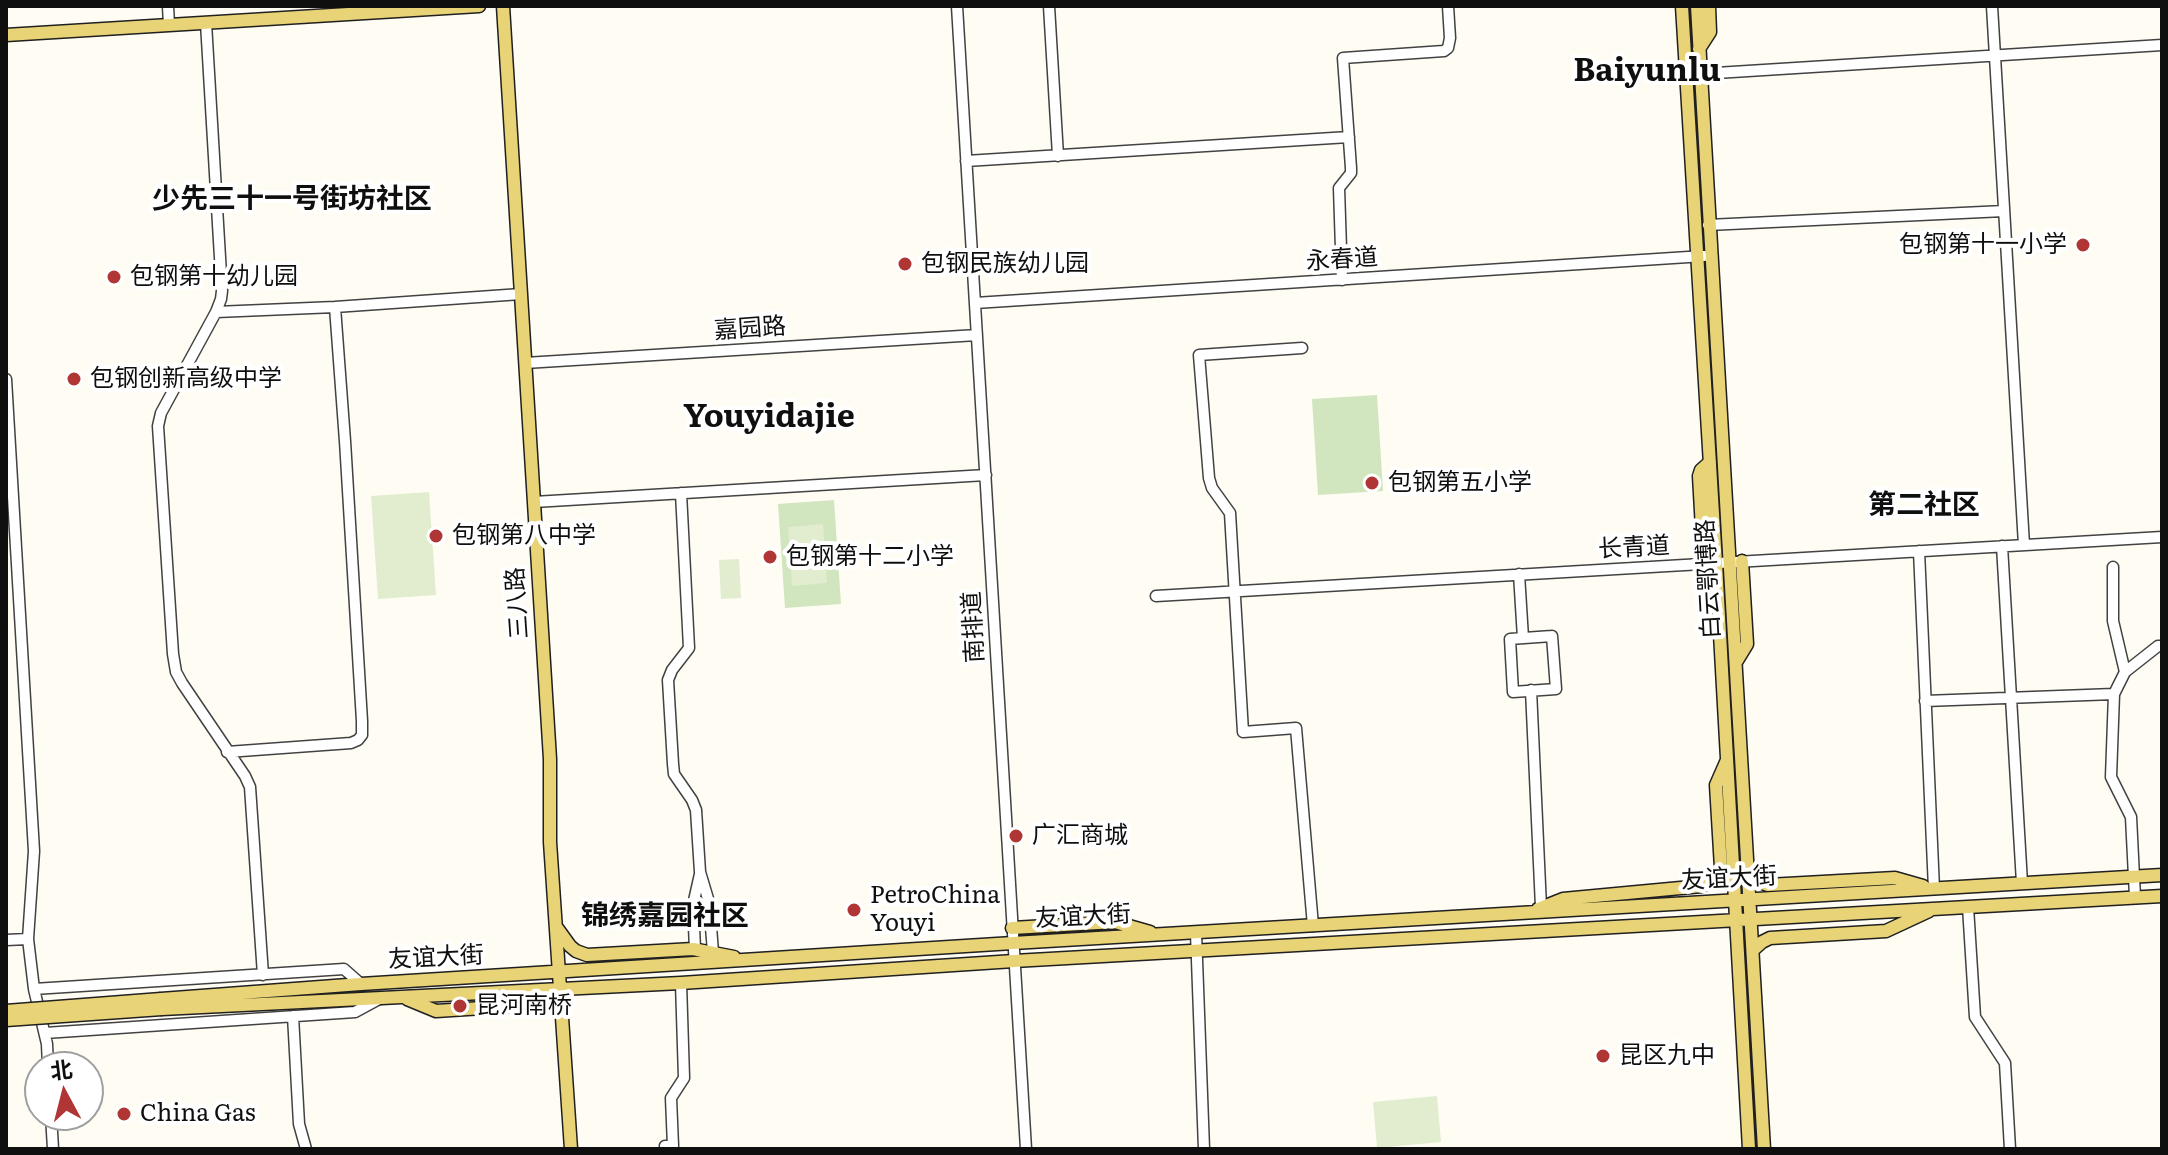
<!DOCTYPE html>
<meta charset="utf-8">
<style>
body{margin:0}
#map{position:relative;width:2168px;height:1155px;overflow:hidden;background:#fefcf3;font-family:Literata,"Noto Sans SC",serif}
canvas{display:block}
.frame{position:absolute;inset:0;border:8px solid #0f0f0f;pointer-events:none}
.north{position:absolute;left:24px;top:1051px;width:80px;height:80px;box-sizing:border-box;background:#fff;border:2px solid #9f9f9f;border-radius:50%;rotate:353deg;font-size:22px;font-weight:700;line-height:32px;text-align:center;color:#0f0f0f}
.north::after{content:'';display:block;margin:auto;width:28px;height:36px;background:#b03636;clip-path:polygon(50% 0,100% 100%,50% 72%,0 100%)}
</style>
<div id="map">
<canvas width="2168" height="1155"></canvas>
<div class="frame"></div>
<div class="north">北</div>
</div>
<script>
const context = document.querySelector('canvas').getContext('2d');
context.lineJoin = 'round';
function fill(path, color) {
  context.fillStyle = color;
  context.fill(path, 'evenodd');
}
function shape(rows) {
  const path = new Path2D();
  for (const r of rows) {
    path.moveTo(r[0], r[1]);
    for (let i = 2; i < r.length; i += 2) path.lineTo(r[i], r[i + 1]);
  }
  return path;
}
function trace(path, color, width, dash) {
  context.strokeStyle = color;
  context.lineWidth = width;
  context.lineCap = dash ? 'butt' : 'round';
  context.setLineDash(dash || []);
  context.stroke(path);
}
function write(font, color, halo, rows, align = 'center') {
  context.font = font + ' Literata,"Noto Sans SC",serif';
  context.lineWidth = 8;
  context.setLineDash([]);
  context.textBaseline = 'middle';
  context.strokeStyle = halo;
  context.fillStyle = color;
  for (const [text, x, y, turn = 0] of rows) {
    context.save();
    context.translate(x, y);
    context.rotate((+turn || 0) * Math.PI / 180);
    context.textAlign = isNaN(turn) ? turn : align;
    if (halo) context.strokeText(text, 0, 0);
    context.fillText(text, 0, 0);
    context.restore();
  }
}
fill(shape([
 [1377,395,1383,491,1318,495,1312,399],
 [834,500,841,604,785,608,778,504]
]), '#d1e5bf');
fill(shape([
 [429,492,436,595,378,599,371,496],
 [823,524,827,583,792,586,788,527],
 [739,559,741,598,721,599,719,560],
 [1437,1096,1441,1142,1377,1148,1373,1102]
]), '#e2edd0');
const minor = shape([
 [168,6,169,25],
 [957,6,1026,1149],
 [1049,6,1058,156],
 [1992,6,2024,545],
 [206,23,222,291,221,299,216,312,335,307,521,294],
 [1700,74,2162,45],
 [966,161,1349,137],
 [1708,225,2004,211],
 [1342,280,1339,188,1351,173,1351,168,1343,58,1444,51,1448,48,1450,38,1448,6],
 [975,303,1704,256],
 [216,312,161,413,158,426,173,654,176,672,182,683,245,776,250,787,263,975],
 [1302,348,1199,355,1209,478,1212,488,1230,513,1243,732,1296,728,1313,926],
 [525,363,977,335],
 [6,379,34,851,28,939,34,989,47,1044,48,1067],
 [681,493,689,648,672,670,668,680,673,764,674,774,692,800,696,810,700,872,709,902,713,952],
 [534,502,986,475],
 [2002,546,2022,883],
 [1919,551,1934,889],
 [2113,567,2113,621,2125,672],
 [1519,574,1523,638],
 [1156,596,2162,537],
 [1552,636,1556,689,1513,692,1510,639,1552,636],
 [1531,690,1541,907],
 [1925,701,2114,694],
 [227,752,351,743,358,740,362,735,362,721,345,441,335,307],
 [2135,897,2131,817,2111,777,2114,694,2125,672,2158,646,2162,646],
 [1968,907,1975,1017,2005,1063,2010,1149],
 [1196,933,1204,1149],
 [6,940,28,939],
 [695,949,693,905,700,874],
 [34,989,344,969,361,984],
 [293,1016,299,1124,306,1149],
 [45,1033,355,1012,379,999],
 [51,1115,53,1149],
 [666,1149,665,1146,673,1146,671,1098,684,1078,681,983]
]);
const major = shape([
 [503,6,550,759,550,842,571,1149],
 [1682,6,1716,563,1749,1149],
 [1697,6,1764,1149],
 [6,35,479,6],
 [1699,49,1710,32,1709,6],
 [1704,564,1699,476,1701,470,1710,462],
 [1736,662,1747,644,1742,561],
 [1750,871,1754,880,1768,885,1895,878,1923,886],
 [1538,909,1563,899,1702,886,1715,879,1721,868,1716,785,1727,760],
 [557,928,570,946,576,951,587,955,693,949,734,957],
 [1012,928,1115,922,1150,932],
 [1753,950,1762,942,1770,938,1886,931,1929,911],
 [161,999,361,984,1013,943,2162,875],
 [407,999,436,1011,561,1003],
 [162,1009,681,983,1014,961,2162,896]
]);
trace(minor, '#424242', 13);
trace(major, '#202020', 15);
trace(minor, '#fff', 10);
trace(major, '#e9d377', 12);
const majorBridge = shape([
 [6,1011,161,999],
 [6,1020,162,1009]
]);
trace(majorBridge, '#202020', 15, []);
trace(majorBridge, '#e9d377', 12);
for (const [x, y, r, color] of [
 [2083,245,8,"#b03636"],
 [905,264,8,"#b03636"],
 [114,277,8,"#b03636"],
 [74,379,8,"#b03636"],
 [1372,483,8,"#b03636"],
 [436,536,8,"#b03636"],
 [770,557,8,"#b03636"],
 [1016,836,8,"#b03636"],
 [854,910,8,"#b03636"],
 [460,1006,8,"#b03636"],
 [1603,1056,8,"#b03636"],
 [124,1114,8,"#b03636"]
]) {
  const dot = new Path2D();
  dot.arc(x, y, r, 0, 2 * Math.PI);
  context.fillStyle = color;
  context.fill(dot);
  trace(dot, '#fff', 3);
}
write('24px', '#0f0f0f', '#fff', [
 ["包钢第十一小学",2067,245,"right"],
 ["包钢民族幼儿园",921,264],
 ["包钢第十幼儿园",130,277],
 ["包钢创新高级中学",90,379],
 ["包钢第五小学",1388,483],
 ["包钢第八中学",452,536],
 ["包钢第十二小学",786,557],
 ["广汇商城",1032,836],
 ["PetroChina",870,896],
 ["Youyi",870,924],
 ["昆河南桥",476,1006],
 ["昆区九中",1619,1056],
 ["China Gas",140,1114]
], 'left');
write('24px', '#0f0f0f', '#fff', [
 ["永春道",1342,260,-4],
 ["嘉园路",750,329,-4],
 ["长青道",1634,548,-3],
 ["白云鄂博路",1709,579,-93],
 ["三八路",518,603,-94],
 ["南排道",974,627,-93],
 ["友谊大街",1729,879,-3],
 ["友谊大街",1083,917,-3],
 ["友谊大街",436,958,-3]
]);
write('bold 28px', '#0f0f0f', '#fff', [
 ["少先三十一号街坊社区",292,200],
 ["第二社区",1924,506],
 ["锦绣嘉园社区",665,917]
]);
write('bold 32px', '#0f0f0f', '#fff', [
 ["Baiyunlu",1647,72],
 ["Youyidajie",769,418]
]);
</script>
